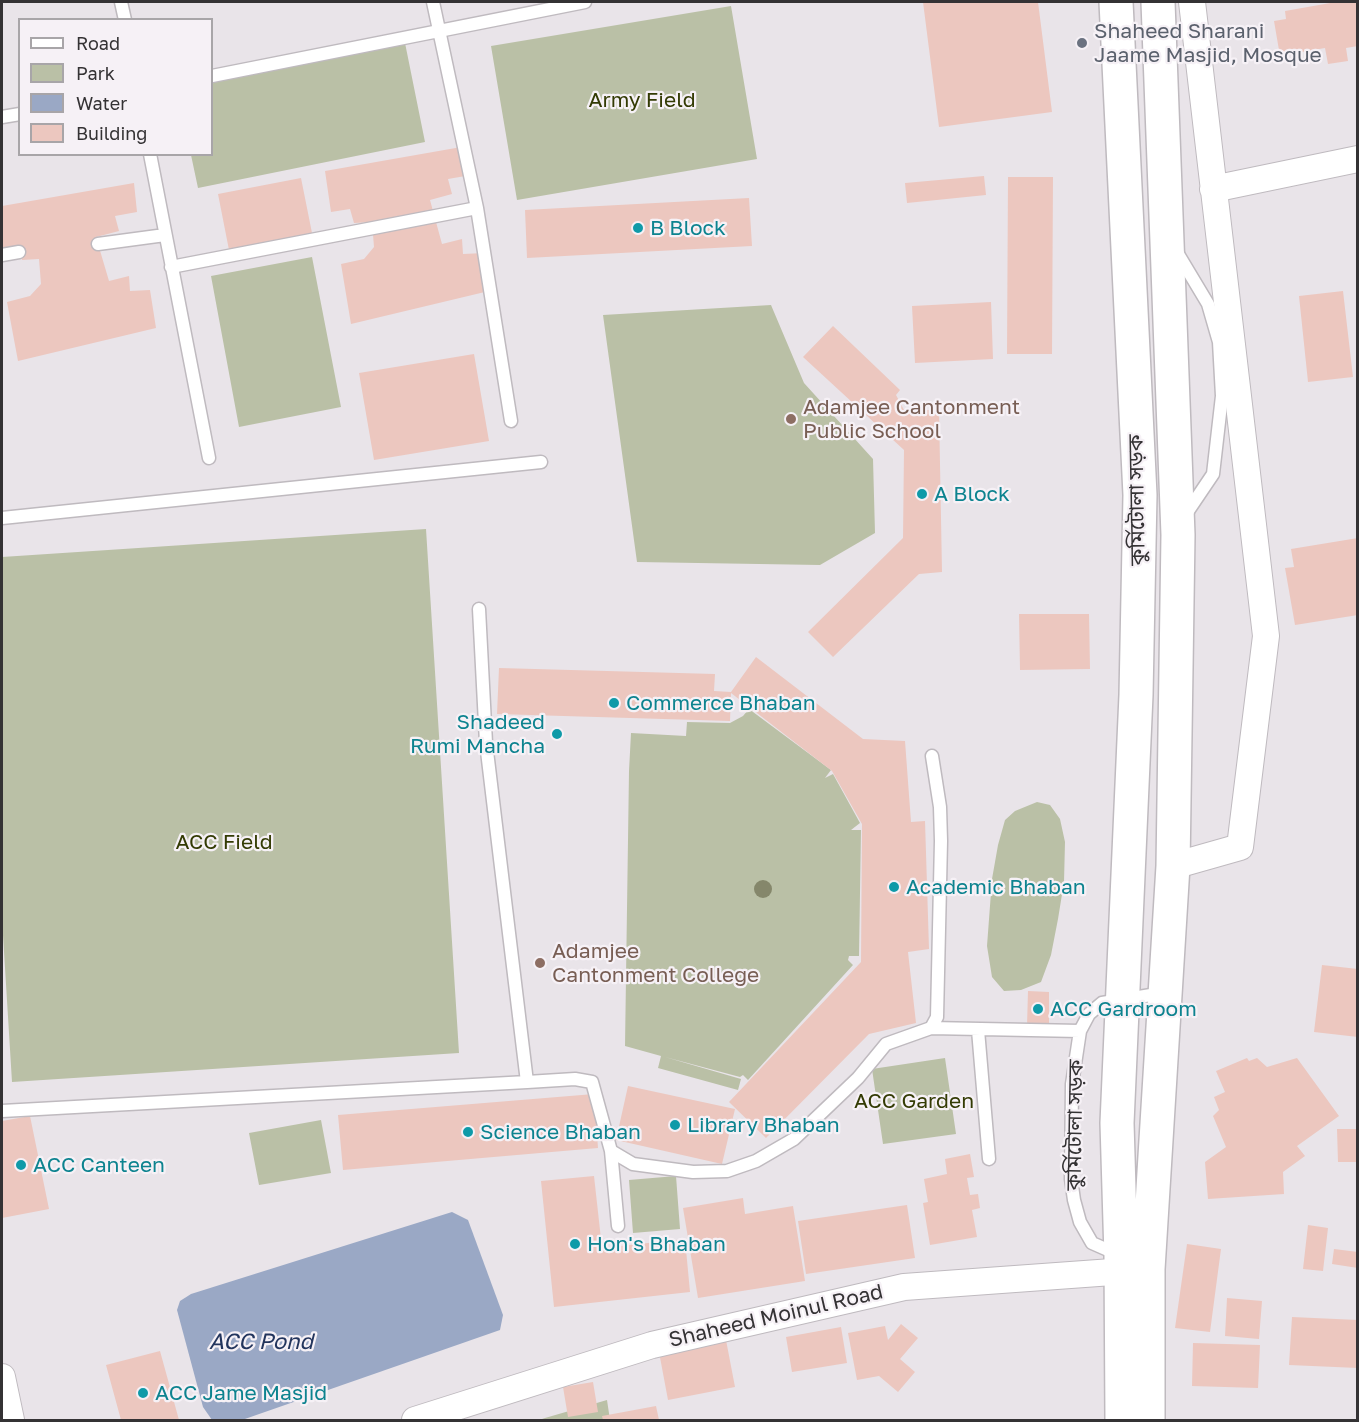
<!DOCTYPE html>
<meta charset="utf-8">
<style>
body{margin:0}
#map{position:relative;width:1359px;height:1422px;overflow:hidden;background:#e9e4e9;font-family:"Golos Text",sans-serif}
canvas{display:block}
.frame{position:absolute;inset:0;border:3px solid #343234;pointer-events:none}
.legend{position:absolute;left:18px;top:18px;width:195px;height:138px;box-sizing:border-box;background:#f6f1f6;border:2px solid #a8a5a8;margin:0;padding:8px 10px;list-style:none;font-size:18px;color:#343234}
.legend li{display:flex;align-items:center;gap:12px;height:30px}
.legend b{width:30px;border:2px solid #a8a5a8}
</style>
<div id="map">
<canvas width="1359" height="1422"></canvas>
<div class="frame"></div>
<ul class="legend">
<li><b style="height:8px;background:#fff"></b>Road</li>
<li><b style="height:16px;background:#bac0a6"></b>Park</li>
<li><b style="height:16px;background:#9aa8c5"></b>Water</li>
<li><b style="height:16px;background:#ecc7bf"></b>Building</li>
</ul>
</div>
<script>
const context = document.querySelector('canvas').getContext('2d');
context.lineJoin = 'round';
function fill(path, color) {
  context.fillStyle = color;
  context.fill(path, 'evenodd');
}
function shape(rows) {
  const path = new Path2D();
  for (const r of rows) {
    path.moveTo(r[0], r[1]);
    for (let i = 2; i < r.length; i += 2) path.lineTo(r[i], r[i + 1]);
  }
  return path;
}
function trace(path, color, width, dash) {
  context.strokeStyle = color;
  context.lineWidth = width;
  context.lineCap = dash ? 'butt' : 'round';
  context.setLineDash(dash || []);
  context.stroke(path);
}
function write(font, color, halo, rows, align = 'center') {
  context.font = font + ' "Golos Text","Noto Sans Bengali",sans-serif';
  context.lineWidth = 4.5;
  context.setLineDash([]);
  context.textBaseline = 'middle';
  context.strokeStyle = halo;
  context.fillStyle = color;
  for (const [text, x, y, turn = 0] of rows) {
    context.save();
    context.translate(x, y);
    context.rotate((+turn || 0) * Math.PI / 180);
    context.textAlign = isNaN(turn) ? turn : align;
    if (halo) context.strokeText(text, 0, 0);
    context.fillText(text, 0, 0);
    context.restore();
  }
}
fill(shape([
 [731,6,757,159,517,200,491,46],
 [404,38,425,142,198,188,191,155,212,154,212,76],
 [312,257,341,407,239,427,211,276],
 [771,305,804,383,873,459,875,533,820,565,637,562,603,315],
 [426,529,459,1053,12,1082,2,919,2,557],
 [749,709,831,770,825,778,833,774,860,823,851,830,861,830,859,956,849,956,848,960,853,965,748,1080,743,1075,740,1077,665,1057,741,1079,738,1090,658,1068,661,1056,625,1046,629,771,631,733,686,736,687,722,730,723,743,716],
 [1037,802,1050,805,1060,819,1065,842,1064,882,1058,919,1051,955,1041,982,1021,990,1004,991,992,977,987,946,992,879,998,845,1005,820,1015,811],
 [945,1058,956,1134,883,1144,872,1069],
 [321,1120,331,1173,259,1185,249,1133],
 [676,1176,680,1229,633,1233,629,1180],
 [607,1400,610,1420,539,1420,545,1418]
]), '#bac0a6');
fill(shape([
 [452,1212,468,1220,503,1315,500,1330,242,1420,212,1420,203,1407,177,1310,180,1301,191,1294]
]), '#9aa8c5');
fill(shape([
 [923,2,1038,2,1052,112,939,127],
 [1336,2,1358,2,1358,46,1346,48,1348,61,1328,64,1325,48,1280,56,1274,21,1286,19,1285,11],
 [467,146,471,175,448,179,452,194,430,200,442,244,462,239,463,254,484,253,489,291,351,324,341,264,364,259,374,247,372,222,354,223,350,209,331,212,325,171],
 [984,176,986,195,907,203,905,183],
 [1008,177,1053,177,1052,354,1007,354],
 [301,178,312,233,229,250,218,194],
 [134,183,137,212,115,216,119,231,96,237,109,281,129,276,130,291,150,290,156,328,18,361,7,302,30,296,41,284,39,259,22,260,17,246,2,248,2,206],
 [749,198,752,246,527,258,525,210],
 [1343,291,1353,377,1308,382,1299,296],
 [991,302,993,359,915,363,912,306],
 [833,326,900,390,896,395,904,410,939,410,942,572,919,574,833,657,808,632,903,538,904,450,803,357],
 [474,354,489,441,374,460,359,373],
 [1358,538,1358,615,1295,625,1285,568,1294,567,1291,549],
 [1019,614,1089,614,1090,669,1020,670],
 [756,657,863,739,905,741,911,822,925,821,929,949,908,952,916,1023,869,1034,766,1138,729,1102,861,962,862,824,832,771,731,693,730,721,497,714,499,668,715,674,714,691,731,692],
 [1322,965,1358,969,1358,1037,1314,1032],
 [1028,991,1049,992,1049,1026,1027,1026],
 [1247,1058,1249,1061,1257,1058,1267,1067,1297,1058,1339,1116,1297,1146,1305,1156,1283,1172,1284,1194,1208,1199,1205,1162,1226,1147,1213,1116,1219,1110,1214,1097,1225,1092,1216,1071],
 [628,1086,735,1109,722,1164,616,1140],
 [594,1094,598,1148,343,1170,338,1115],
 [30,1116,49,1209,2,1218,2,1121],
 [1337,1129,1358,1129,1358,1162,1338,1162],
 [970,1154,974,1177,967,1178,970,1195,978,1194,980,1208,972,1210,977,1237,930,1245,923,1203,928,1202,924,1179,947,1174,945,1159],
 [594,1176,602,1248,685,1239,690,1292,554,1307,541,1181],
 [743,1198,745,1214,793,1206,805,1281,698,1298,683,1208],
 [907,1205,915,1258,806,1274,798,1221],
 [1308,1225,1328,1228,1323,1271,1303,1269],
 [1187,1244,1221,1249,1210,1332,1175,1328],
 [1334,1249,1358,1252,1358,1268,1332,1264],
 [1227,1298,1262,1301,1259,1339,1225,1336],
 [1292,1317,1358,1320,1358,1368,1289,1365],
 [901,1324,918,1338,900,1359,915,1372,898,1392,879,1376,857,1380,848,1333,885,1326,888,1340],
 [841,1327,847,1363,792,1372,786,1337],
 [726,1340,735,1387,668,1400,659,1352],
 [1193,1343,1260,1345,1258,1388,1192,1386],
 [160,1351,179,1420,121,1420,106,1365],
 [593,1382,598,1412,568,1417,563,1387],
 [656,1406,659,1420,603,1420,602,1416]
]), '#ecc7bf');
const service = shape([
 [121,2,125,20],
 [433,2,477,208,511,421],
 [212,76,585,2],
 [2,117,20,114],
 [150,154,209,458],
 [98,244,165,235],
 [1178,254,1208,304,1219,342,1222,396,1213,474,1186,514],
 [2,255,19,252],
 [171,267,477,208],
 [2,518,541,462],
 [931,1028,1080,1031],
 [978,1030,989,1159],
 [527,1082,575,1079,592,1082,611,1151,633,1164,693,1172,727,1171,756,1161,794,1139,858,1078,886,1044,931,1028,937,1017,941,841,940,807,932,756],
 [2,1111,527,1082,486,743,479,609],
 [611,1151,618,1226],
 [1117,1254,1092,1243,1080,1222,1074,1200,1071,1179,1072,1084,1080,1031,1089,1014,1102,1003,1163,993]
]);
const minor = shape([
 [1213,189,1358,159],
 [1173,866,1240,847,1266,636,1192,2],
 [2,1377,11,1420],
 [415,1420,652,1345,904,1287,1140,1270]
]);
const secondary = shape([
 [1116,2,1140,495,1136,695,1117,1123,1121,1256,1122,1420],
 [1148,1420,1148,1269,1173,866,1178,535,1158,2]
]);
trace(service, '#bfbabf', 15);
trace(minor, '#bfbabf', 28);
trace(secondary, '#bfbabf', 36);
trace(service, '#fff', 12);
trace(minor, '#fff', 26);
trace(secondary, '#fff', 33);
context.fillStyle = '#85876b';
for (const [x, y] of [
 [763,889]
]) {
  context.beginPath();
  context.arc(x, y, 9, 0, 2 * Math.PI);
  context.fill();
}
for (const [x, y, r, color] of [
 [1082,43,6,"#6b7280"],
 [638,228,6,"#0f9aa8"],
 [791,419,6,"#8d6e63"],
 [922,494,6,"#0f9aa8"],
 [614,703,6,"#0f9aa8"],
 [557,734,6,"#0f9aa8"],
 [894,887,6,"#0f9aa8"],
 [540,963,6,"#8d6e63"],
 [1038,1009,6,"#0f9aa8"],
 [675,1125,6,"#0f9aa8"],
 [468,1132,6,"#0f9aa8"],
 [21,1165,6,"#0f9aa8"],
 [575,1244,6,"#0f9aa8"],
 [143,1393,6,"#0f9aa8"]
]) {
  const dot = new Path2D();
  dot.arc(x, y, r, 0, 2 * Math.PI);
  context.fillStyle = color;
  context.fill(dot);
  trace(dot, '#f6f1f6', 2);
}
write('21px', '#5b616d', '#f6f1f6', [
 ["Shaheed Sharani",1094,31],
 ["Jaame Masjid, Mosque",1094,55]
], 'left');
write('21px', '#333b04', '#f6f1f6', [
 ["Army Field",642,100],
 ["ACC Field",224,842],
 ["ACC Garden",914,1101]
]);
write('21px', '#0d838f', '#f6f1f6', [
 ["B Block",650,228],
 ["A Block",934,494],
 ["Commerce Bhaban",626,703],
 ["Shadeed",545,722,"right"],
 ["Rumi Mancha",545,746,"right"],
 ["Academic Bhaban",906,887],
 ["ACC Gardroom",1050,1009],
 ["Library Bhaban",687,1125],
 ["Science Bhaban",480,1132],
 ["ACC Canteen",33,1165],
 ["Hon's Bhaban",587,1244],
 ["ACC Jame Masjid",155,1393]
], 'left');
write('21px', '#785e54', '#f6f1f6', [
 ["Adamjee Cantonment",803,407],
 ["Public School",803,431],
 ["Adamjee",552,951],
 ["Cantonment College",552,975]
], 'left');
write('21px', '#343234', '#f6f1f6', [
 ["কুর্মিটোলা সড়ক",1137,500,-91],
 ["কুর্মিটোলা সড়ক",1075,1125,-89],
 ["Shaheed Moinul Road",776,1316,-13]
]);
write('italic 22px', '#23355d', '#f6f1f6', [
 ["ACC Pond",261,1342]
]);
</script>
